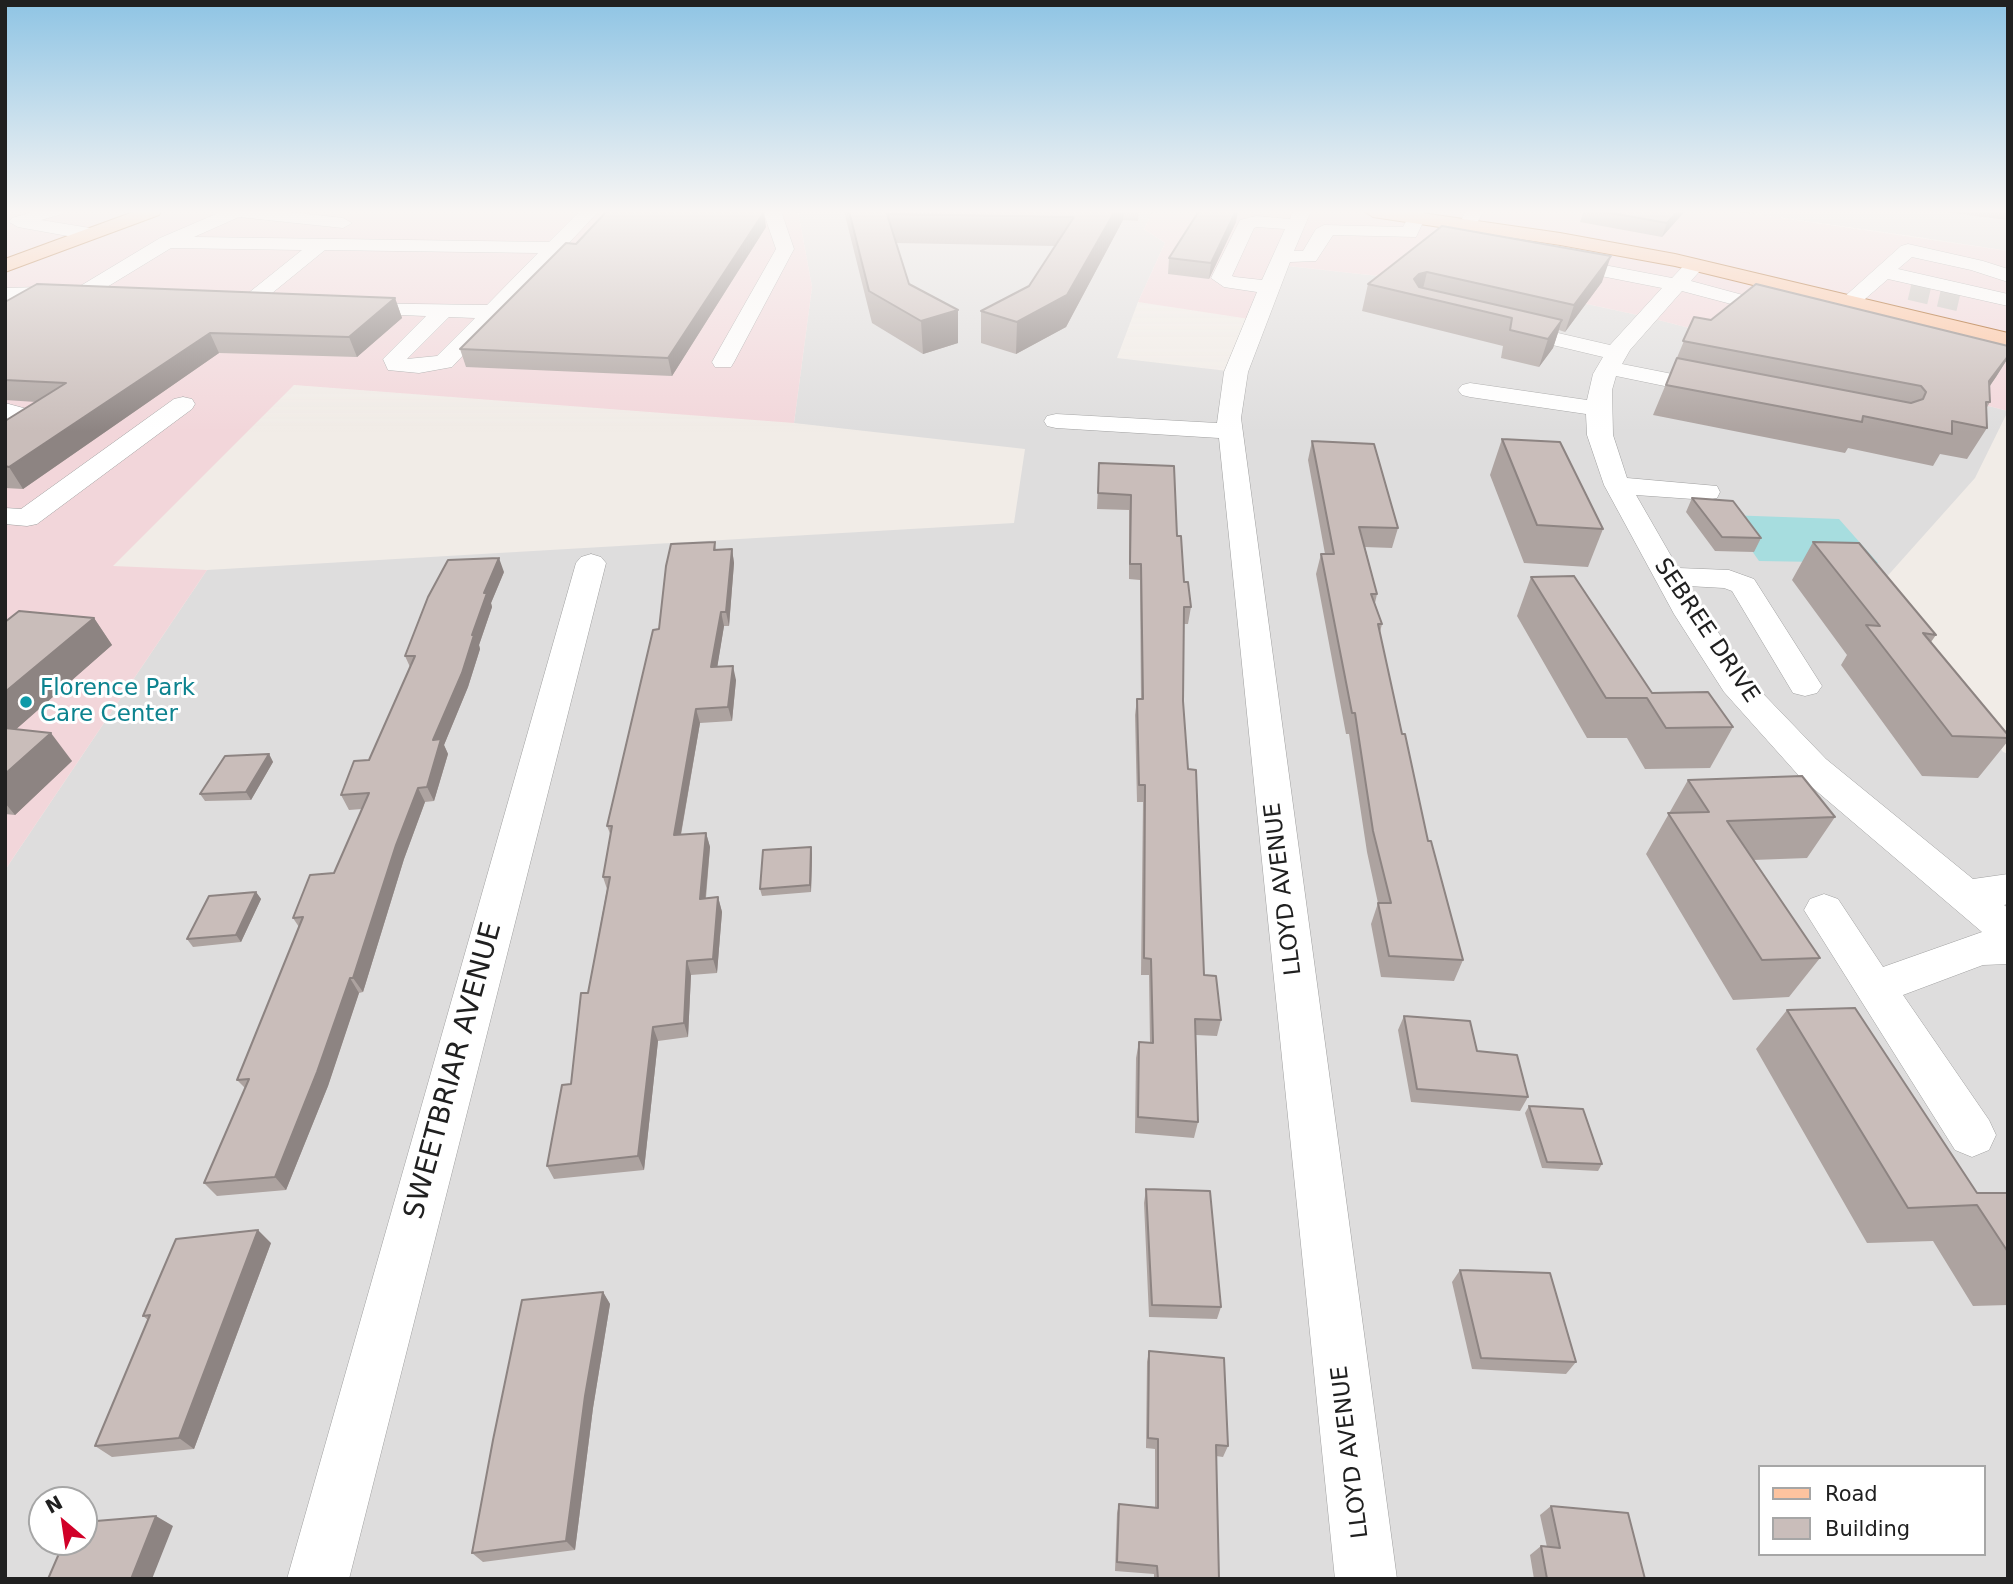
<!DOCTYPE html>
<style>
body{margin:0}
#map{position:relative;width:2013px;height:1584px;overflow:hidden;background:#f1ece7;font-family:"DejaVu Sans",sans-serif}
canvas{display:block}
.frame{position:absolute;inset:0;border:7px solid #202020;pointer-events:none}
.legend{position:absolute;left:1758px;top:1465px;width:228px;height:91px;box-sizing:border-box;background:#fff;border:2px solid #a6a6a6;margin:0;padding:9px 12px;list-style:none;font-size:21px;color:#202020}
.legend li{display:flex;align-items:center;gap:14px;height:35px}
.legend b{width:35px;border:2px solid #a6a6a6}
.north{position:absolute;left:28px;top:1486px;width:70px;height:70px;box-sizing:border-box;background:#fff;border:2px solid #a6a6a6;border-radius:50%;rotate:331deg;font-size:19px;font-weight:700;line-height:28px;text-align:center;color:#202020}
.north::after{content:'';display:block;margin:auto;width:24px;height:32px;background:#d10028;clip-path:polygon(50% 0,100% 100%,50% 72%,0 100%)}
</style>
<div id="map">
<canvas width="2013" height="1584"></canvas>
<div class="frame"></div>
<ul class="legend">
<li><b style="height:9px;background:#fdc39f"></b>Road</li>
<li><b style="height:19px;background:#c9bdba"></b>Building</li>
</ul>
<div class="north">N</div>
</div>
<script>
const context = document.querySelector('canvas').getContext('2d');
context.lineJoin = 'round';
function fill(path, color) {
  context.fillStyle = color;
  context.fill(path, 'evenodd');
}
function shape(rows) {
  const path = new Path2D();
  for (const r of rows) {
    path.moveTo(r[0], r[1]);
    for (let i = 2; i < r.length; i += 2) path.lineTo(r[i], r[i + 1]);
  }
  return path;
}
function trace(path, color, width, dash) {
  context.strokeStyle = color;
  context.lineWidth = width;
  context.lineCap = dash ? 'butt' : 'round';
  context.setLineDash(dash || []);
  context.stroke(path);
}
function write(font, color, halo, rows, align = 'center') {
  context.font = font + ' "DejaVu Sans",sans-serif';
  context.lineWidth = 6;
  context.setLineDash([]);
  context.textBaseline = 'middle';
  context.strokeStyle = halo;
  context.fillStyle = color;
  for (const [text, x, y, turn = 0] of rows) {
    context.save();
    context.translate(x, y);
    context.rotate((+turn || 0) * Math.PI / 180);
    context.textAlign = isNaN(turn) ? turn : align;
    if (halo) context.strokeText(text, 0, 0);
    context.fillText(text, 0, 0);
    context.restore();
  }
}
fill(shape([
 [798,211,1153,211,1144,229,1165,243,1138,302,1117,358,1236,372,1279,265,1414,280,1420,268,1647,317,2008,411,1975,478,1883,581,2003,752,2008,754,2008,1579,5,1579,5,870,207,570,1014,523,1025,449,794,423,812,287],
 [1759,1467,1983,1467,1983,1554,1759,1554],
 [42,1500,84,1500,84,1542,42,1542],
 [1734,211,2008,211,2008,251,1911,236]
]), '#dedddd');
fill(shape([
 [5,211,798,211,812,287,794,423,294,385,113,566,207,570,5,870],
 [1153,211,1734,211,2008,251,2008,411,1647,317,1421,268,1415,280,1279,265,1256,320,1138,302,1165,243,1144,229]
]), '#f2d6da');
fill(shape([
 [1727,515,1839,519,1878,563,1759,561]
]), '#a7dddf');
trace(shape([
 [1910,290,1966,303]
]), '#c7c3bf', 20, [20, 10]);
const minor = shape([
 [36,211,62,211,59,215,41,220,90,228,99,234,90,240,18,227,9,222,12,218,36,211],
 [223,211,281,211,343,218,352,223,343,228,239,217,194,237,549,242,580,211,599,211,452,367,419,373,388,370,383,359,426,316,349,313,342,311,339,307,342,303,487,305,538,253,325,250,255,307,248,309,241,307,238,303,241,299,302,250,171,248,84,301,5,300,5,288,41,287,72,291,160,238,223,211],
 [449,317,475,318,437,356,407,359,449,317],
 [763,211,781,211,794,249,734,362,731,367,715,367,712,362,776,249,763,211],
 [1293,211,1311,211,1294,251,1303,251,1316,229,1324,225,1403,227,1411,212,1423,212,1426,216,1416,237,1333,235,1316,261,1290,262,1248,372,1241,418,1397,1579,1335,1579,1219,438,1056,428,1047,426,1044,421,1047,416,1056,414,1217,423,1224,372,1257,292,1224,287,1211,278,1240,220,1256,216,1290,219,1293,211],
 [1257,227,1285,229,1262,280,1235,277,1232,276,1254,228,1257,227],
 [1466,211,1484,211,1474,228,1462,228,1459,224,1466,211],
 [1908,244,1983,261,2008,269,2008,282,1971,270,1912,257,1898,269,2008,294,2008,306,1888,279,1857,306,1843,306,1840,302,1843,298,1901,246,1908,244],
 [1557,256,1672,278,1688,261,1695,259,1705,265,1691,281,1791,308,1795,312,1791,316,1784,318,1682,291,1630,350,1622,364,1718,383,1726,385,1730,390,1726,395,1718,397,1616,376,1612,390,1613,435,1627,478,1717,486,1720,492,1717,498,1707,500,1636,495,1678,568,1729,570,1754,579,1822,686,1817,693,1805,696,1793,693,1732,591,1724,588,1688,586,1748,678,1826,759,1973,879,2008,874,2008,904,2004,905,2008,908,2008,964,1983,965,1903,995,1989,1120,1996,1135,1989,1150,1972,1157,1955,1150,1804,910,1810,899,1824,894,1838,899,1883,967,1982,932,1800,777,1724,692,1674,614,1604,485,1587,435,1586,414,1470,397,1462,395,1458,390,1462,385,1470,383,1587,400,1593,374,1603,357,1498,332,1495,327,1498,322,1506,321,1610,345,1662,288,1550,266,1547,262,1550,258,1557,256],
 [183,397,192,399,195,404,192,409,37,524,27,526,5,524,5,508,21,509,174,399,183,397],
 [5,403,27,409,30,414,26,426,5,436,5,403],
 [591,554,601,557,606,563,349,1579,287,1579,576,563,581,557,591,554]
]);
const major = shape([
 [136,211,161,211,159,215,5,272,5,259,136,211],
 [1364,211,1408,211,1560,233,1675,254,2008,333,2008,347,1675,266,1560,245,1373,217,1364,211]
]);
trace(minor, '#a1a1a1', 1);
trace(major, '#9d4b00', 2);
fill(minor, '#fff');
fill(major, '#fdc39f');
fill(shape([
 [844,211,1139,211,1138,221,1123,220,1066,327,1016,354,981,343,981,311,1029,286,1055,246,896,243,909,284,958,343,923,354,872,323],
 [1584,211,1685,211,1662,237,1580,222],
 [1936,211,2008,211,2008,220],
 [1236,222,1209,279,1168,274,1169,258],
 [1442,226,1602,282,1565,332,1559,330,1553,348,1539,367,1501,358,1503,346,1362,311,1368,284],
 [766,227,672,376,466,367,460,349],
 [395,298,402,318,357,357,219,353,23,489,5,488,5,421,36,402,5,400,5,302],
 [1694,317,1711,320,2008,346,2008,358,1990,386,1990,402,1986,409,1987,428,1967,459,1940,454,1933,466,1848,448,1845,453,1653,415],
 [1502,439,1603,529,1588,567,1524,563,1490,475],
 [1312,441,1398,528,1392,548,1365,547,1377,594,1375,603,1382,624,1380,632,1402,734,1428,841,1463,960,1454,981,1381,977,1371,924,1378,903,1367,852,1349,734,1346,734,1316,574,1321,554,1325,554,1308,460],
 [1099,463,1177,536,1184,582,1191,607,1188,624,1184,624,1183,701,1204,975,1221,1020,1217,1036,1196,1035,1198,1122,1194,1138,1135,1133,1136,1058,1139,1042,1150,1043,1149,975,1141,975,1143,802,1137,802,1135,715,1137,699,1141,699,1140,580,1129,579,1129,510,1097,509],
 [1692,498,1761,538,1754,552,1715,551,1686,512],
 [715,542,716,550,732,549,734,563,729,626,724,626,717,667,736,680,732,721,700,723,681,835,706,833,710,847,706,898,718,897,722,912,717,973,691,975,688,1037,658,1041,644,1170,554,1179,547,1166,571,1084,607,889,603,877,611,836,607,826,659,629],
 [1813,542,1936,635,1931,642,2008,735,2008,741,1978,778,1922,776,1841,665,1847,655,1792,580],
 [504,572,491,603,492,607,479,645,480,649,468,687,444,745,448,754,434,801,425,802,404,859,363,992,359,993,328,1086,286,1190,217,1196,204,1183,245,1088,237,1080,299,927,293,918,334,873,362,809,349,810,341,795,369,760,410,667,405,656],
 [1531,577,1652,693,1733,727,1710,768,1645,769,1627,738,1587,738,1517,616],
 [94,618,112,645,16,729,72,761,15,815,5,814,5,622],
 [269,754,273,762,251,800,205,801,200,794],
 [1688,780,1835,817,1807,858,1753,860,1820,958,1789,997,1733,1000,1646,854],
 [811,847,812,854,811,892,762,896,760,889],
 [256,892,261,899,241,942,193,947,187,939],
 [1787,1010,1977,1193,2008,1193,2008,1305,1973,1306,1933,1241,1867,1243,1756,1049],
 [1404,1016,1477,1051,1528,1097,1520,1111,1411,1102,1398,1030],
 [1529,1106,1602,1164,1598,1171,1542,1168,1525,1113],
 [1146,1189,1221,1307,1217,1319,1149,1317,1144,1203],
 [271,1243,194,1449,112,1457,95,1446,148,1320,143,1316],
 [1460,1270,1576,1362,1566,1374,1472,1369,1452,1282],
 [603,1292,610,1304,593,1408,575,1550,483,1562,472,1553],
 [1149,1351,1228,1446,1223,1457,1216,1456,1219,1579,1154,1579,1154,1574,1115,1571,1117,1513,1119,1504,1155,1507,1155,1449,1146,1448,1147,1362],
 [1551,1506,1645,1579,1534,1579,1530,1555,1541,1546,1547,1547,1540,1515]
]), '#ada3a0');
fill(shape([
 [1115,211,1124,211,1123,220,1066,327,1016,354,1017,322],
 [1236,211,1238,211,1236,222,1209,279,1211,263],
 [1678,211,1685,211,1662,237,1667,223],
 [764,212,766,227,672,376,668,358],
 [1611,256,1602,282,1565,332,1574,305],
 [1427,272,1421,297,1414,279,1419,274],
 [395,298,402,318,357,357,349,337],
 [958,310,958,343,923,354,921,321],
 [1562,320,1553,348,1539,367,1548,339],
 [210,333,219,353,23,489,9,467],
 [2008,356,2008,358,1996,377,1971,412,1989,381],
 [732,549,734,563,729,626,726,612],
 [499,558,504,572,491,603,492,607,479,645,480,649,468,687,444,745,448,754,434,801,427,787,433,740,472,635,484,593],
 [721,612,724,626,715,681,711,667],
 [94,618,112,645,5,739,5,692],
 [733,666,736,680,732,721,728,707],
 [696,709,700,723,678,850,674,835],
 [51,733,72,761,15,815,5,803,5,774],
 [269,754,273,762,251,800,246,792],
 [418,788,425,802,404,859,363,992,353,978,396,845],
 [706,833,710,847,704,913,700,899],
 [811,847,812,854,811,892,810,885],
 [256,892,261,899,241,942,236,935],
 [718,897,722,912,717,973,713,959],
 [687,961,691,975,688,1037,684,1023],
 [350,978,359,993,328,1086,286,1190,275,1177],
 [653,1027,658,1041,644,1170,638,1156],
 [258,1230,271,1243,194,1449,179,1438],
 [603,1292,610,1304,593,1408,575,1550,566,1541,585,1396],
 [156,1516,173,1526,152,1579,131,1579]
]), '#8d8482');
const building = shape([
 [607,211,763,211,764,212,668,358,460,349,566,243,576,244,607,211],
 [849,211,1115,211,1067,295,1017,322,981,311,1029,286,1074,217,887,214,909,284,958,310,921,321,869,291,849,211],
 [1199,211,1236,211,1211,263,1169,258,1199,211],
 [1600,211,1678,211,1667,223,1600,211],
 [1442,226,1611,256,1574,305,1427,272,1419,274,1414,279,1419,287,1562,320,1548,339,1510,330,1512,318,1368,284,1442,226],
 [37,284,395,298,349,337,210,333,9,467,5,466,5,421,66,383,5,380,5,302,37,284],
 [1756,284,2008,346,2008,356,1989,381,1990,402,1986,402,1987,428,1952,421,1952,434,1863,416,1862,422,1666,385,1677,358,1911,403,1923,399,1926,392,1921,386,1683,341,1694,317,1711,320,1756,284],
 [1502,439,1560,442,1603,529,1537,525,1502,439],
 [1312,441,1374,444,1398,528,1359,527,1377,594,1371,594,1382,624,1378,624,1402,734,1405,734,1428,841,1431,841,1463,960,1389,956,1378,903,1391,903,1373,831,1355,713,1352,713,1321,554,1334,554,1312,441],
 [1099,463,1174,466,1177,536,1181,536,1184,582,1188,582,1191,607,1184,607,1183,701,1188,769,1196,770,1204,975,1216,976,1221,1020,1195,1019,1198,1122,1138,1117,1139,1042,1153,1043,1151,959,1144,958,1145,785,1139,785,1137,699,1143,699,1141,564,1130,564,1131,495,1098,493,1099,463],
 [1692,498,1733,501,1761,538,1722,537,1692,498],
 [715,542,714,550,732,549,726,612,721,612,711,667,733,666,728,707,696,709,674,835,706,833,700,899,718,897,713,959,687,961,684,1023,653,1027,638,1156,547,1166,562,1085,571,1084,581,993,588,993,610,877,603,877,612,826,607,826,653,630,659,629,666,566,671,544,715,542],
 [1813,542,1859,543,1936,635,1923,633,2008,735,2008,738,1952,736,1866,625,1880,626,1813,542],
 [499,558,484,593,487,593,472,635,474,635,462,673,433,740,441,739,427,787,418,788,396,845,353,978,350,978,317,1072,275,1177,204,1183,249,1079,237,1080,303,917,293,918,310,875,334,873,369,793,341,795,354,761,369,760,415,656,405,656,428,597,448,560,499,558],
 [1574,576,1652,693,1708,692,1733,727,1666,728,1647,698,1606,698,1531,577,1574,576],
 [19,611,94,618,5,692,5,622,19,611],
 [5,728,51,733,5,774,5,728],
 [269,754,246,792,200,794,225,756,269,754],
 [1802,776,1835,817,1727,821,1820,958,1762,960,1668,813,1709,812,1688,780,1802,776],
 [811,847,810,885,760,889,763,850,811,847],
 [256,892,236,935,187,939,209,896,256,892],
 [1855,1008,1977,1193,2008,1193,2008,1252,1977,1205,1908,1208,1787,1010,1855,1008],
 [1404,1016,1470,1021,1477,1051,1517,1055,1528,1097,1417,1089,1404,1016],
 [1529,1106,1583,1109,1602,1164,1547,1162,1529,1106],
 [1146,1189,1210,1191,1221,1307,1152,1305,1146,1189],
 [258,1230,179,1438,95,1446,150,1315,143,1316,176,1239,258,1230],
 [1460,1270,1550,1273,1576,1362,1481,1358,1460,1270],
 [603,1292,585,1396,566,1541,472,1553,493,1440,522,1300,603,1292],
 [1149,1351,1224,1358,1228,1446,1216,1445,1219,1579,1158,1579,1157,1566,1117,1562,1119,1504,1158,1508,1158,1439,1148,1438,1149,1351],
 [1551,1506,1628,1513,1645,1579,1547,1579,1541,1546,1560,1548,1551,1506],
 [156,1516,131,1579,48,1579,64,1542,84,1542,84,1522,156,1516]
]);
fill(building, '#c9bdba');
trace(building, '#8d8482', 2);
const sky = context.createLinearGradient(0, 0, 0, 432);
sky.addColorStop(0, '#8ec4e4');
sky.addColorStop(0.49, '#f9f6f4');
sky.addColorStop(1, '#f9f6f400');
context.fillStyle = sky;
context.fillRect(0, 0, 2013, 432);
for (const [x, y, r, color] of [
 [26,702,7,"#0f9aa8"]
]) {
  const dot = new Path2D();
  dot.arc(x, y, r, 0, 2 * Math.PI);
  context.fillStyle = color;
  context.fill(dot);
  trace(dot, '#fff', 2.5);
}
write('23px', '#202020', '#fff', [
 ["SEBREE DRIVE",1706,631,56],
 ["LLOYD AVENUE",1284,889,-97],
 ["LLOYD AVENUE",1351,1452,-97]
]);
write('23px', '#0d838f', '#fff', [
 ["Florence Park",40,689],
 ["Care Center",40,715]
], 'left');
write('28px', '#202020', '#fff', [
 ["SWEETBRIAR AVENUE",454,1071,-75]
]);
</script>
